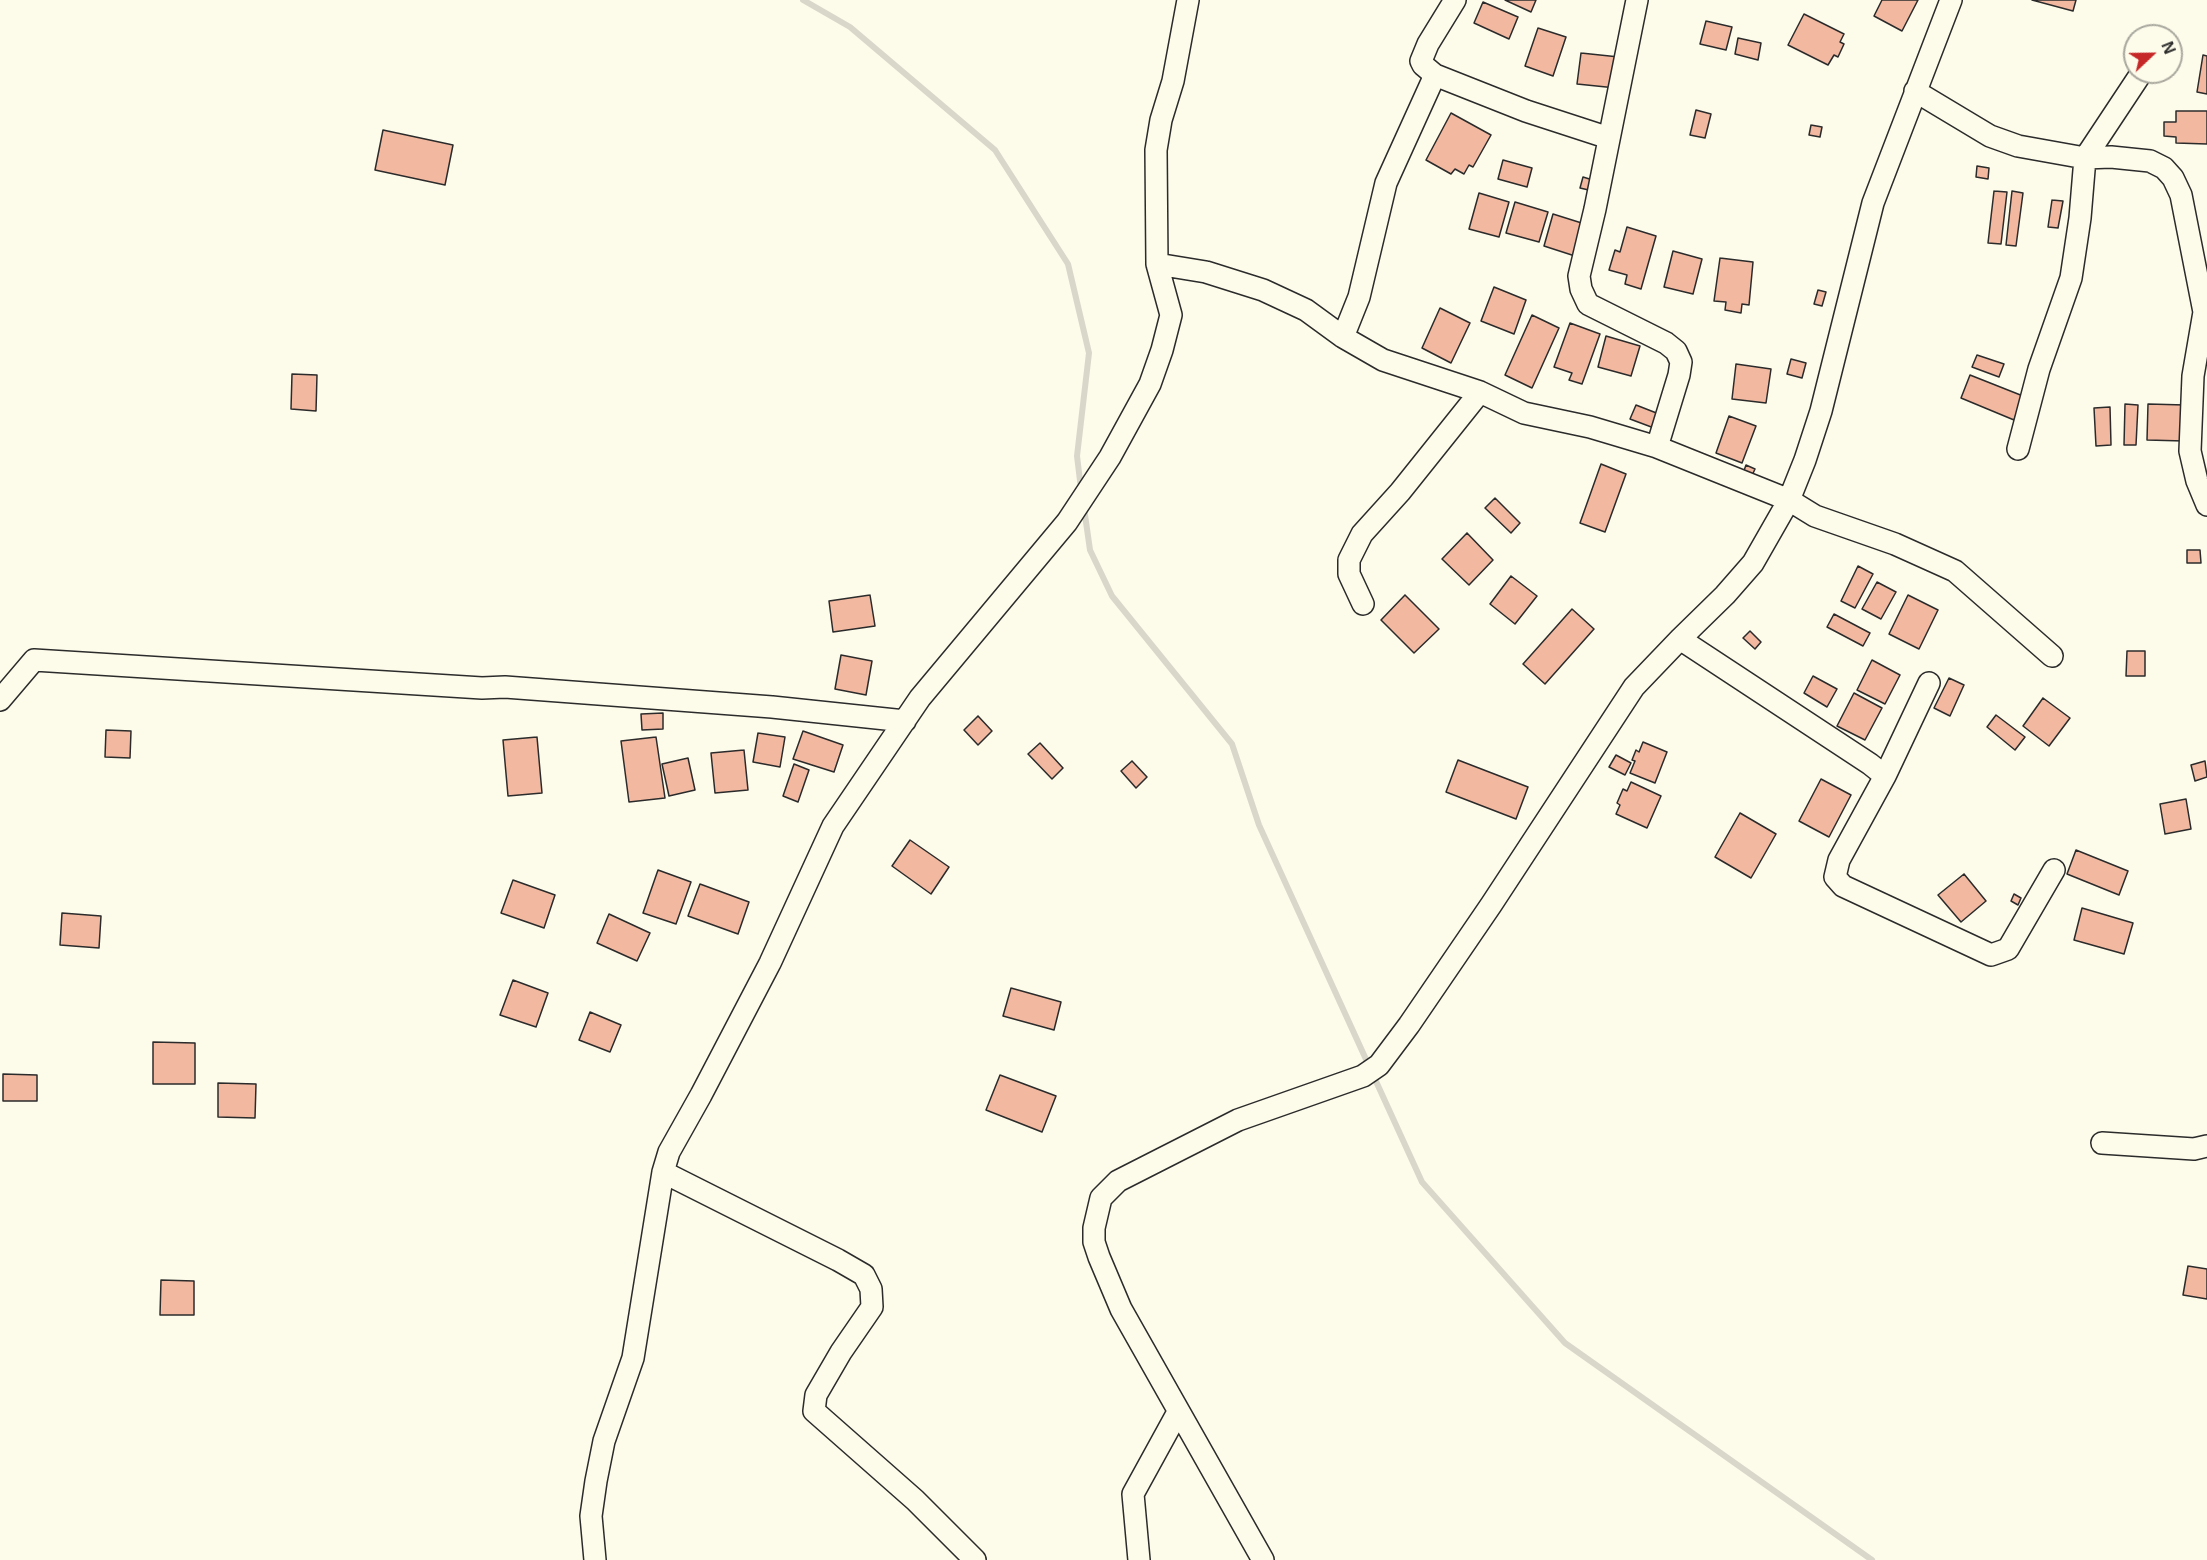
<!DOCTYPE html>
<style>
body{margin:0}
#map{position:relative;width:2207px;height:1560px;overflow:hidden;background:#fdfbea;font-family:Arial,sans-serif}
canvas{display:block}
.north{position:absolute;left:2123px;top:24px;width:60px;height:60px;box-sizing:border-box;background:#fdfbea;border:2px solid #a9a89e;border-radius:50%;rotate:68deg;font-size:16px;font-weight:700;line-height:24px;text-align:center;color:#2b2b2b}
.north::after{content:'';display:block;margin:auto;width:21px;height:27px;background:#c62828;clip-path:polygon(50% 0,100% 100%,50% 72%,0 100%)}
</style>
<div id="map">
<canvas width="2207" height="1560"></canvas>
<div class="north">N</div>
</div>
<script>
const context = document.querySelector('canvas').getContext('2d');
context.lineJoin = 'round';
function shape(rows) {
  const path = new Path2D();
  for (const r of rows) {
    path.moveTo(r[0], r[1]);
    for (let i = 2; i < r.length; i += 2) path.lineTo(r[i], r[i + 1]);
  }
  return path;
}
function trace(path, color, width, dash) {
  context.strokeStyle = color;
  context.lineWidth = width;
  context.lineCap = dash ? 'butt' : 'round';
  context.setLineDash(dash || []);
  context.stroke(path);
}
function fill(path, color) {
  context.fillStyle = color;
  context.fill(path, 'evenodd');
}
trace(shape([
 [803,0,850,27,995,150,1068,264,1089,353,1077,456,1081,489],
 [1084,508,1090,550,1112,596,1232,744,1259,825,1422,1182,1565,1343,1872,1560]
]), '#d8d7c9', 6);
const building = shape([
 [1505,0,1536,0,1531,12,1505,0],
 [1882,0,1918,0,1902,31,1874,16,1882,0],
 [2032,0,2076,0,2073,11,2032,0],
 [1483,2,1518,17,1509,39,1474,23,1483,2],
 [1804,14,1844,34,1840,42,1844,44,1838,57,1834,55,1828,65,1788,45,1804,14],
 [1706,21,1732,27,1726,50,1700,44,1706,21],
 [1538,28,1566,37,1553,76,1525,66,1538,28],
 [1738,38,1761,43,1758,60,1735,54,1738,38],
 [1581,53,1619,57,1616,88,1577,84,1581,53],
 [2203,55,2207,56,2207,94,2197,92,2203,55],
 [1696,110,1711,114,1705,138,1690,135,1696,110],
 [2176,111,2207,111,2207,144,2176,143,2176,137,2164,136,2164,122,2176,122,2176,111],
 [1451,113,1491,135,1473,167,1469,165,1464,174,1455,169,1451,174,1426,160,1451,113],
 [1811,125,1822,127,1820,137,1809,135,1811,125],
 [383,130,453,145,445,185,375,170,383,130],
 [1503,160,1532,168,1527,187,1498,179,1503,160],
 [1977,166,1989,168,1988,179,1976,177,1977,166],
 [1583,177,1596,181,1593,191,1580,188,1583,177],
 [1994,191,2007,192,2001,244,1988,243,1994,191],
 [2012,191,2023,193,2016,246,2006,245,2012,191],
 [1479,193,1509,202,1499,237,1469,229,1479,193],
 [2052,200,2063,201,2058,228,2048,227,2052,200],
 [1515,202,1548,212,1539,242,1506,233,1515,202],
 [1553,214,1588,225,1578,257,1544,246,1553,214],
 [1627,227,1656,236,1641,289,1625,284,1627,275,1609,270,1615,250,1620,252,1627,227],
 [1673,251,1702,259,1693,294,1664,287,1673,251],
 [1720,258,1753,262,1749,305,1742,304,1741,313,1725,310,1726,302,1714,301,1720,258],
 [1494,287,1526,300,1514,334,1481,321,1494,287],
 [1818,290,1826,292,1822,306,1814,304,1818,290],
 [1440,308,1470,323,1451,363,1422,348,1440,308],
 [1532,315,1559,328,1532,388,1505,375,1532,315],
 [1570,323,1600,334,1582,384,1569,380,1572,373,1554,367,1570,323],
 [1606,336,1640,346,1631,376,1598,367,1606,336],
 [1977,355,2004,364,1999,377,1972,367,1977,355],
 [1791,359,1806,363,1802,378,1787,374,1791,359],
 [1736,364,1771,369,1766,403,1732,399,1736,364],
 [292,374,317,375,316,411,291,409,292,374],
 [1970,375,2023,396,2014,420,1961,398,1970,375],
 [2125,404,2138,405,2136,445,2124,445,2125,404],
 [2148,404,2185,405,2184,441,2147,440,2148,404],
 [1636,405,1659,414,1654,428,1630,419,1636,405],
 [2110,407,2111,445,2096,446,2094,408,2110,407],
 [1729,416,1756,426,1742,463,1716,453,1729,416],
 [1601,464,1626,474,1605,532,1580,523,1601,464],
 [1746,465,1755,469,1750,480,1742,476,1746,465],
 [1495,498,1520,523,1511,533,1485,508,1495,498],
 [1467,533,1493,560,1469,585,1442,559,1467,533],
 [2187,550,2200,550,2201,563,2187,563,2187,550],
 [1858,566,1873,574,1855,608,1841,601,1858,566],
 [1511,576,1537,596,1515,624,1490,604,1511,576],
 [1877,582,1896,592,1881,619,1862,609,1877,582],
 [870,595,875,626,833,632,829,601,870,595],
 [1405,595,1439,629,1414,653,1381,620,1405,595],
 [1908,595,1938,610,1919,649,1889,634,1908,595],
 [1572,609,1594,629,1545,684,1523,664,1572,609],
 [1834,614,1870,633,1863,646,1827,627,1834,614],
 [1750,631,1761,642,1755,649,1743,638,1750,631],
 [2127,651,2145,651,2145,676,2126,676,2127,651],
 [841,655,872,661,866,695,835,689,841,655],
 [1872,660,1900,675,1885,704,1857,690,1872,660],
 [1813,676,1837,689,1827,707,1804,693,1813,676],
 [1949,678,1964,685,1950,716,1934,708,1949,678],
 [1854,693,1882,708,1865,740,1837,726,1854,693],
 [2043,698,2070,718,2049,746,2023,726,2043,698],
 [663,713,663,729,642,730,641,714,663,713],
 [1996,715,2025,737,2015,750,1987,727,1996,715],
 [978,716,992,731,978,745,964,730,978,716],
 [106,730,131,731,130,758,105,757,106,730],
 [803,731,843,745,834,772,793,759,803,731],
 [758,733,785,737,780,767,753,762,758,733],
 [537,737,542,793,508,796,503,740,537,737],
 [656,737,665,798,629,802,621,741,656,737],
 [1643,742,1667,752,1655,783,1630,773,1635,761,1632,760,1636,750,1639,752,1643,742],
 [1040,743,1063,768,1052,779,1028,754,1040,743],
 [744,750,748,790,715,793,711,753,744,750],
 [1616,755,1631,763,1625,775,1609,767,1616,755],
 [688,758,695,790,669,796,662,764,688,758],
 [1458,760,1528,787,1516,819,1446,792,1458,760],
 [1132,761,1147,777,1136,788,1121,771,1132,761],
 [2205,761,2207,777,2195,781,2191,765,2205,761],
 [794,764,809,770,798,802,783,796,794,764],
 [1821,779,1851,795,1829,837,1799,821,1821,779],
 [1631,782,1661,796,1647,828,1616,814,1620,805,1617,803,1623,789,1627,791,1631,782],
 [2186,799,2191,829,2165,834,2160,804,2186,799],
 [1740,813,1776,834,1751,878,1715,857,1740,813],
 [910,840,949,867,931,894,892,866,910,840],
 [2076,850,2128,871,2119,895,2067,874,2076,850],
 [658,870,691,882,676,924,643,913,658,870],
 [1964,874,1986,901,1961,922,1938,895,1964,874],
 [513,880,555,895,544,928,501,913,513,880],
 [700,884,749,902,738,934,688,916,700,884],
 [2014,894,2021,898,2018,905,2011,901,2014,894],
 [2082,908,2133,923,2124,954,2074,940,2082,908],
 [62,913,101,916,99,948,60,945,62,913],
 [609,914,650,933,637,961,597,943,609,914],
 [513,980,548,993,536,1027,500,1015,513,980],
 [1011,988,1061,1002,1054,1030,1003,1016,1011,988],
 [590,1012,621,1025,610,1052,579,1040,590,1012],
 [153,1042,195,1043,195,1084,153,1084,153,1042],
 [3,1074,37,1075,37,1101,3,1101,3,1074],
 [1000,1075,1056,1096,1042,1132,986,1110,1000,1075],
 [218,1083,256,1084,255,1118,218,1117,218,1083],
 [2188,1266,2207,1269,2207,1299,2183,1295,2188,1266],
 [161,1280,194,1281,194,1315,160,1315,161,1280]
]);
fill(building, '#f2b8a0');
trace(building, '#2b2b2b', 1.5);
const minor = shape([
 [1455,0,1428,44,1421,61,1423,65,1435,75,1526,111,1609,138],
 [1637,0,1595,209,1579,276,1581,289,1588,304,1666,343,1676,351,1681,362,1679,375,1657,447],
 [1915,91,1990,136,2018,146,2085,158,2111,157,2150,161,2164,168,2173,178,2181,195,2204,312,2207,314],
 [1157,264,1206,272,1263,290,1306,310,1343,337,1383,360,1480,392,1524,413,1590,427,1657,447,1789,500,1815,516,1895,544,1955,571,2052,656],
 [2204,312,2193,376,2190,451,2197,481,2207,505],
 [1343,337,1359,297,1386,183,1435,75],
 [2018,449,2039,369,2071,278,2080,218,2085,158,2142,72],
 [1363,604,1349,574,1349,560,1362,534,1400,492,1480,392],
 [1680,639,1870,764,1885,776,1839,860,1835,877,1843,886,1991,955,2008,949,2054,870],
 [0,700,34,660,482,688,505,687,772,707,905,721],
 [1885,776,1929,683],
 [2102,1143,2194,1149,2207,1146],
 [663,1172,838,1260,864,1275,871,1289,872,1307,841,1352,816,1395,814,1411,915,1500,975,1560],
 [595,1560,591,1516,596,1481,604,1441,633,1358,663,1172,669,1152,701,1095,770,963,833,826,920,698,1067,522,1110,457,1150,384,1162,350,1171,315,1157,264,1156,150,1161,120,1173,81,1188,0],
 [1139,1560,1133,1494,1178,1412],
 [1263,1560,1121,1309,1099,1257,1094,1242,1094,1228,1101,1198,1118,1181,1238,1120,1363,1076,1379,1065,1409,1025,1491,905,1634,687,1680,639,1725,595,1753,563,1789,500,1805,460,1821,411,1873,203,1951,0]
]);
trace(minor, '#2b2b2b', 24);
trace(minor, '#fdfbea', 21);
</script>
